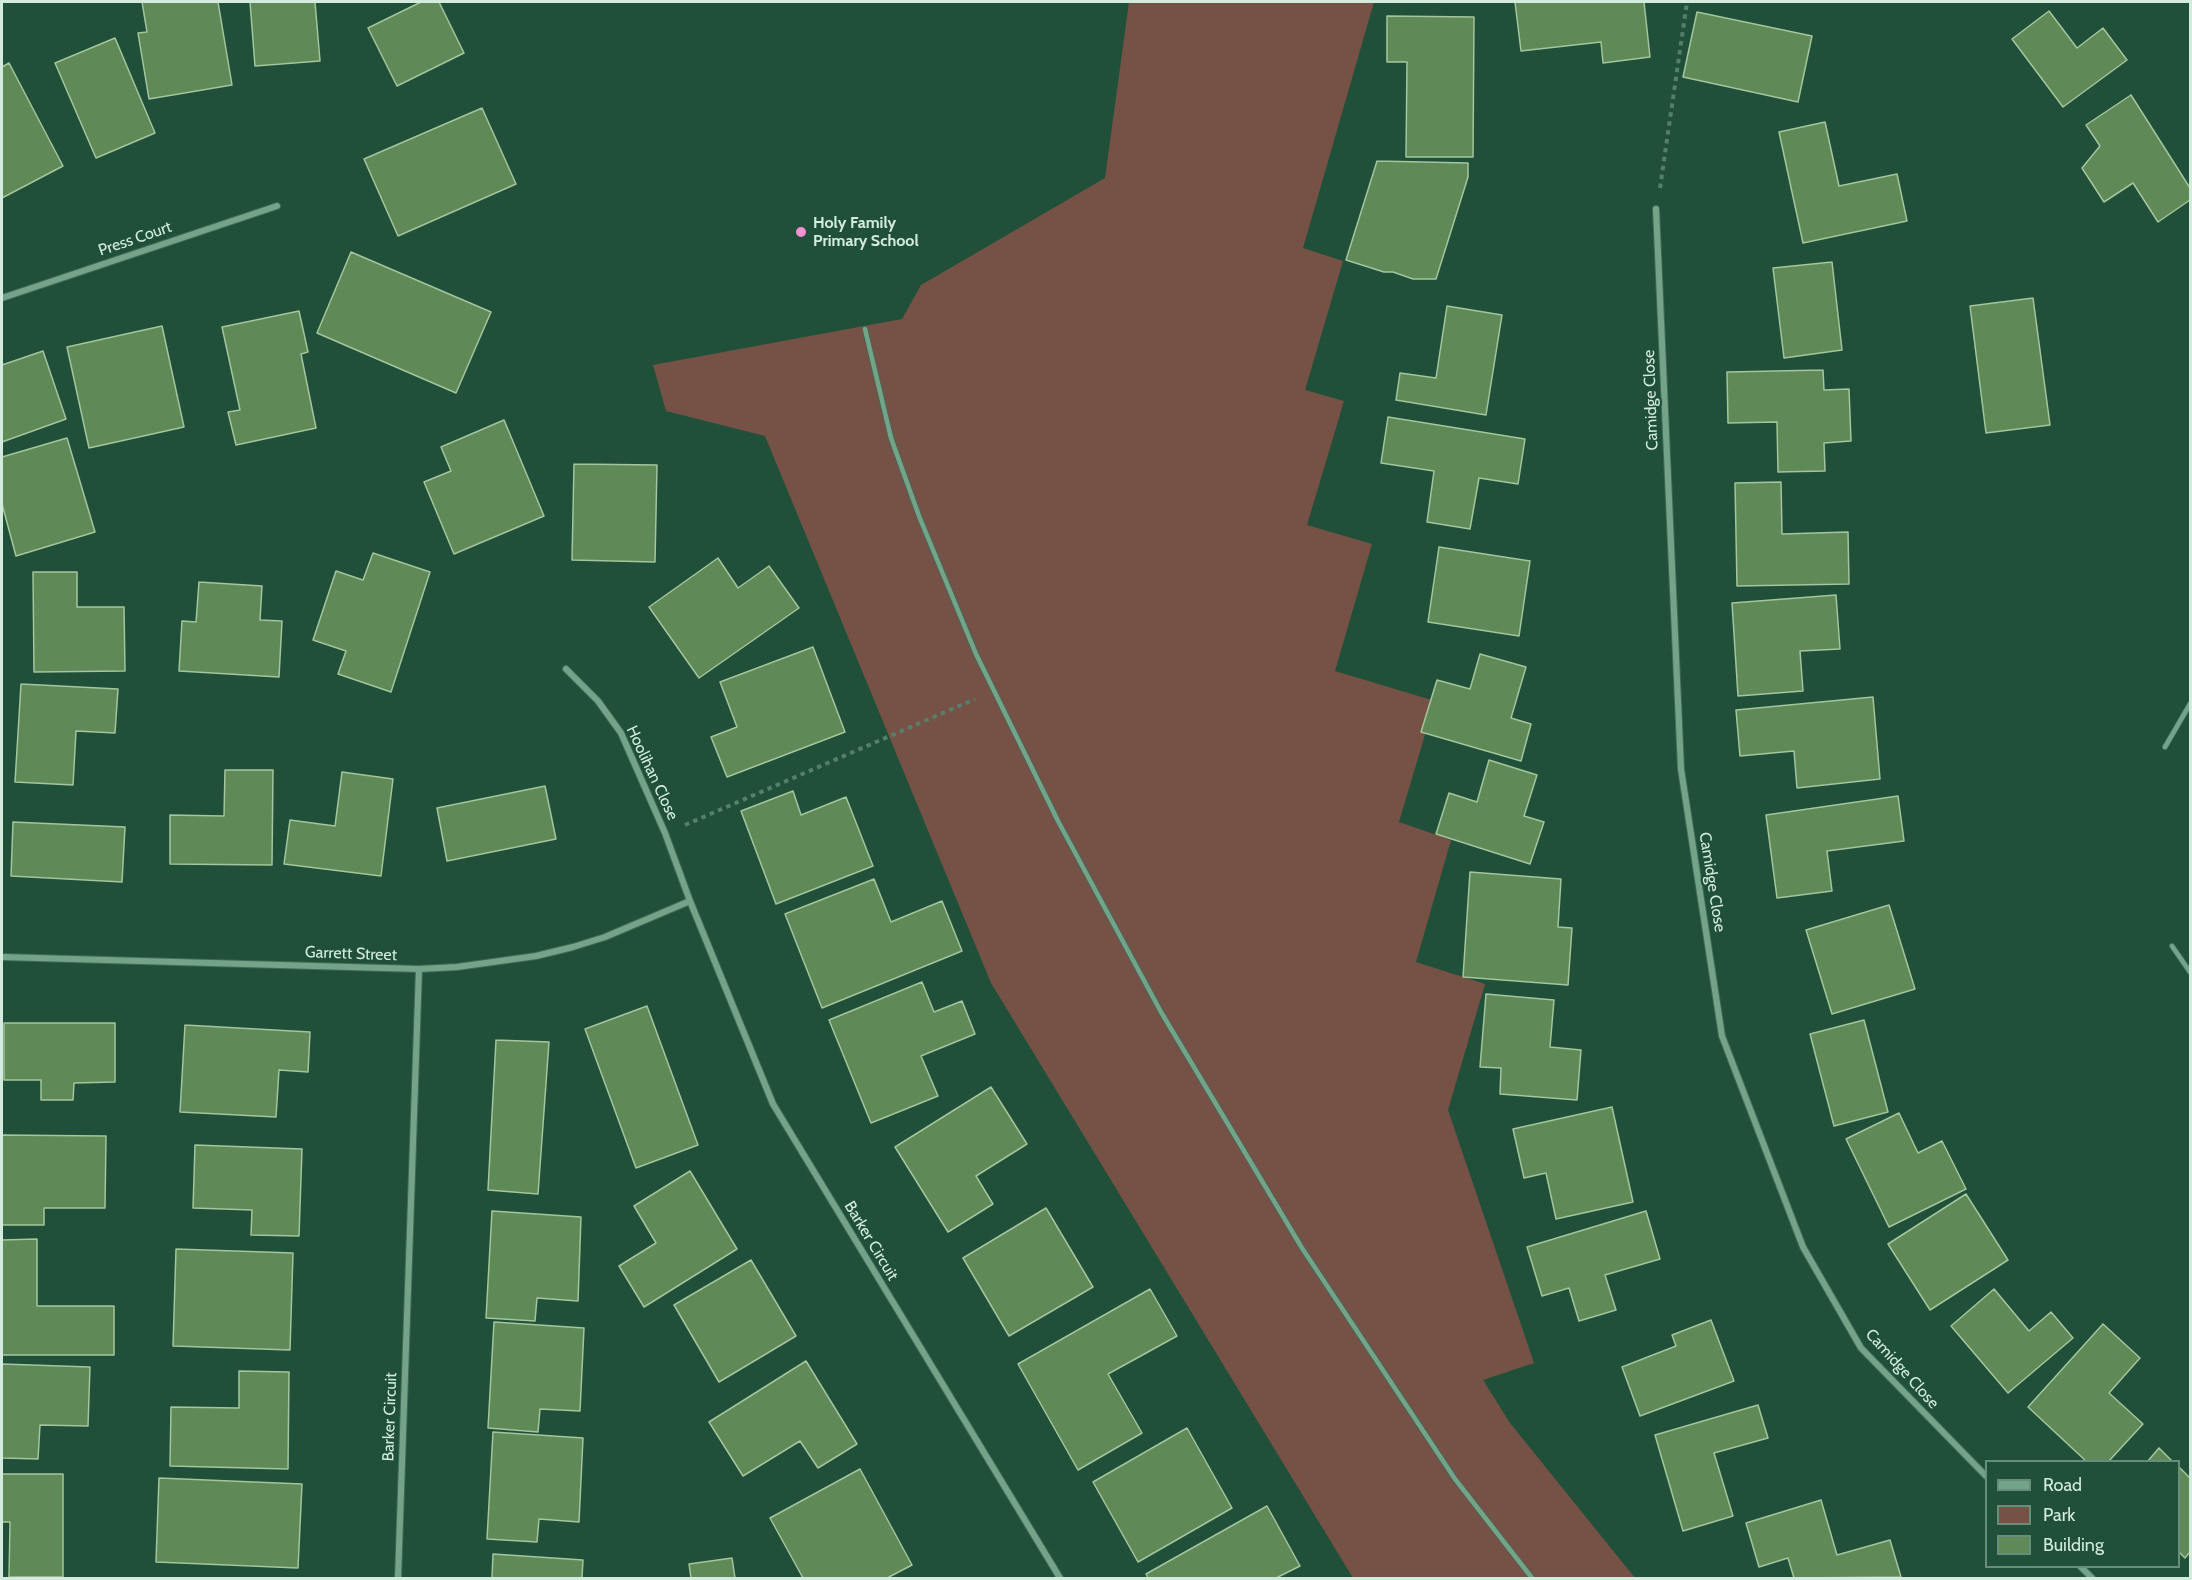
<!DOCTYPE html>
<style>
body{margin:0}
#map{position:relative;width:2192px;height:1580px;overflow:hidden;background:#205039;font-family:Cabin,sans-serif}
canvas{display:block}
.frame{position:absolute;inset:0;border:3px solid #d2ebdd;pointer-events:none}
.legend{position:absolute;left:1985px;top:1460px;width:195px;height:108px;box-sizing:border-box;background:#205039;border:2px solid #678e7b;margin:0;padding:8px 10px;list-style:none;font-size:18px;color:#d2ebdd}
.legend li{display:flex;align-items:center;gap:12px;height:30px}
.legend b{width:30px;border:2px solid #678e7b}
</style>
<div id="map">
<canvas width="2192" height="1580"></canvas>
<div class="frame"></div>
<ul class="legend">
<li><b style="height:8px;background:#73a48a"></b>Road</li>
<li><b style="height:16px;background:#765246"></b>Park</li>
<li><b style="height:16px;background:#608958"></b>Building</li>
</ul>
</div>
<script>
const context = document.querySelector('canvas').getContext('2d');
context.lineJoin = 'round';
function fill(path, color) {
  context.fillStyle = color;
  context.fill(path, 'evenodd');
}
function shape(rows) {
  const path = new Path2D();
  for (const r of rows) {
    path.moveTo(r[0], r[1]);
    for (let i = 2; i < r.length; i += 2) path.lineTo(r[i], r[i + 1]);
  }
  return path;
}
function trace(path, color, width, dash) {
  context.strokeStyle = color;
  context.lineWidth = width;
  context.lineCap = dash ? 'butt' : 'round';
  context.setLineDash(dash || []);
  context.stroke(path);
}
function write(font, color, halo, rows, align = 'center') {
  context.font = font + ' Cabin,sans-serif';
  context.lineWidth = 4.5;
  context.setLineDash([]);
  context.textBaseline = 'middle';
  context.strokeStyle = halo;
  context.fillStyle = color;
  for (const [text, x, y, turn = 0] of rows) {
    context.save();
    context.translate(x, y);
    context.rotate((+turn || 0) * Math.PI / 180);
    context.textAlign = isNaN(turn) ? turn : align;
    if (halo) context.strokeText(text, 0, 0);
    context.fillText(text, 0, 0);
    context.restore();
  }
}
fill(shape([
 [1129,2,1374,2,1303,248,1343,261,1305,390,1344,401,1307,525,1372,544,1335,671,1435,701,1399,822,1451,840,1416,962,1485,984,1448,1110,1534,1363,1483,1380,1510,1423,1635,1578,1353,1578,991,983,765,436,666,411,653,365,902,319,921,285,1105,178]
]), '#765246');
const building = shape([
 [142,2,218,2,232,85,149,99,138,33,147,32,142,2],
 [250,2,315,2,320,61,255,66,250,2],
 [421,2,439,2,464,53,397,86,368,28,421,2],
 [1515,2,1644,2,1650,57,1603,63,1601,42,1521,51,1515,2],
 [2049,11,2077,48,2103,28,2127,60,2063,107,2012,39,2049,11],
 [1697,12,1812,36,1798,102,1683,77,1697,12],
 [1387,16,1474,17,1473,157,1406,157,1407,62,1387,62,1387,16],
 [115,38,155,133,96,158,55,63,115,38],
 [9,63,63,166,2,198,2,67,9,63],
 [2131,95,2190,188,2190,200,2158,222,2133,183,2104,202,2082,168,2100,146,2086,125,2131,95],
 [482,108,516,184,398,236,364,159,482,108],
 [1825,122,1839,186,1897,174,1907,221,1803,243,1779,132,1825,122],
 [1377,161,1468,163,1468,177,1436,279,1413,279,1393,272,1384,272,1346,260,1377,161],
 [351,252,491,312,456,393,317,333,351,252],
 [1832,262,1842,350,1784,358,1773,268,1832,262],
 [2033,298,2050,425,1986,433,1970,306,2033,298],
 [1447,306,1502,315,1486,415,1396,400,1400,373,1436,378,1447,306],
 [299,311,308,352,301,354,316,428,236,445,228,412,240,410,222,327,299,311],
 [162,326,184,427,89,448,67,347,162,326],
 [43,351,66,419,2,442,2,365,43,351],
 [1823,370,1824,390,1849,389,1851,441,1824,443,1825,471,1778,472,1777,422,1728,423,1727,372,1823,370],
 [1388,417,1525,439,1518,484,1479,478,1470,529,1427,522,1434,471,1381,463,1388,417],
 [504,420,544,516,454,554,424,482,451,471,441,447,504,420],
 [67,438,95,532,16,556,2,504,2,457,67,438],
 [574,464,657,465,655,562,572,560,574,464],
 [1781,482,1782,534,1848,532,1849,584,1737,586,1735,483,1781,482],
 [1439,547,1530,561,1519,636,1428,622,1439,547],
 [373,553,430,572,391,692,338,674,346,651,313,640,336,571,363,580,373,553],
 [718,558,738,588,769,566,799,608,699,678,649,607,718,558],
 [33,572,77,572,77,607,124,607,125,671,34,672,33,572],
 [199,582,262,586,260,620,282,621,279,677,179,671,182,621,196,622,199,582],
 [1836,595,1840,649,1800,651,1803,691,1738,696,1732,603,1836,595],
 [813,647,845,732,727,777,711,737,737,727,720,682,813,647],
 [1480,654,1526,667,1511,718,1531,724,1521,761,1421,732,1437,680,1470,689,1480,654],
 [21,684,118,689,115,733,76,731,73,785,15,782,21,684],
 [1873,697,1880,779,1797,788,1794,751,1740,756,1736,710,1873,697],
 [1489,760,1537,775,1524,816,1544,822,1530,864,1436,834,1449,793,1477,802,1489,760],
 [225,770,273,770,272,865,170,864,170,815,224,816,225,770],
 [342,772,393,779,381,876,284,864,290,820,335,826,342,772],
 [545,786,556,839,447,861,437,808,545,786],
 [793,791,801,815,846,797,873,866,776,904,741,811,793,791],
 [1898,796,1904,841,1827,851,1832,891,1777,898,1766,815,1898,796],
 [13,822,125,827,122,882,11,876,13,822],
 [1470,872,1561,879,1558,927,1572,928,1568,985,1463,977,1470,872],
 [874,879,891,922,942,901,962,951,822,1008,785,914,874,879],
 [1889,905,1915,989,1832,1014,1806,930,1889,905],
 [922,982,934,1012,962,1001,975,1034,921,1056,938,1096,871,1123,829,1020,922,982],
 [1486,994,1554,1000,1550,1047,1581,1050,1577,1100,1500,1094,1501,1068,1480,1067,1486,994],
 [647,1006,698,1145,636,1168,585,1029,647,1006],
 [1864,1020,1888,1112,1834,1126,1810,1034,1864,1020],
 [4,1023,115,1023,115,1082,74,1083,73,1100,41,1100,41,1080,4,1080,4,1023],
 [185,1025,310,1032,308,1072,279,1070,276,1117,180,1112,185,1025],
 [496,1040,549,1042,538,1194,488,1190,496,1040],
 [991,1087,1027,1144,976,1176,993,1204,948,1232,895,1147,991,1087],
 [1612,1107,1633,1202,1556,1219,1546,1173,1524,1178,1513,1129,1612,1107],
 [1899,1113,1918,1153,1942,1141,1966,1189,1889,1227,1846,1139,1899,1113],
 [2,1135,106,1136,105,1208,44,1208,44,1225,2,1225,2,1135],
 [195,1145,302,1149,299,1236,251,1235,252,1210,193,1208,195,1145],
 [690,1171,737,1249,644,1307,619,1266,656,1243,634,1206,690,1171],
 [1966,1194,2008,1260,1930,1310,1888,1244,1966,1194],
 [1046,1208,1093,1287,1009,1336,963,1258,1046,1208],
 [492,1211,581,1217,578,1301,537,1298,535,1321,486,1318,492,1211],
 [1646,1211,1660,1259,1605,1275,1616,1310,1579,1321,1569,1288,1542,1296,1527,1247,1646,1211],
 [37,1239,37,1306,114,1306,114,1355,2,1355,2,1240,37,1239],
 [176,1249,293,1253,290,1350,173,1346,176,1249],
 [751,1260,796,1336,719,1382,674,1305,751,1260],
 [1150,1289,1177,1336,1108,1374,1142,1433,1078,1470,1018,1364,1150,1289],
 [1994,1289,2029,1331,2051,1312,2073,1338,2008,1393,1951,1326,1994,1289],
 [1711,1320,1734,1381,1640,1416,1622,1367,1676,1346,1672,1335,1711,1320],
 [494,1322,584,1328,580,1411,540,1409,538,1432,488,1428,494,1322],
 [2103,1324,2140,1358,2109,1393,2143,1424,2108,1462,2087,1462,2028,1407,2103,1324],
 [806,1361,857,1444,818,1468,800,1441,743,1476,709,1422,806,1361],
 [2,1364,90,1367,88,1426,40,1425,38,1459,2,1458,2,1364],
 [239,1371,289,1372,288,1469,170,1466,171,1407,239,1408,239,1371],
 [1758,1405,1768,1438,1714,1453,1733,1516,1683,1531,1655,1435,1758,1405],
 [1187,1428,1232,1508,1138,1562,1093,1482,1187,1428],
 [493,1432,583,1438,579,1522,539,1519,537,1542,487,1539,493,1432],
 [2159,1448,2173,1462,2147,1462,2159,1448],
 [2178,1466,2190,1478,2190,1552,2185,1558,2178,1551,2178,1466],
 [860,1469,912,1565,887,1578,803,1578,770,1518,860,1469],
 [2,1474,63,1474,63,1577,9,1577,10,1522,2,1522,2,1474],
 [159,1478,302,1484,298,1568,156,1562,159,1478],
 [1821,1500,1837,1555,1890,1540,1901,1577,1794,1578,1788,1558,1759,1567,1746,1523,1821,1500],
 [1267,1506,1300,1566,1276,1578,1148,1578,1146,1574,1267,1506],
 [493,1554,583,1560,582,1578,492,1578,493,1554],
 [732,1558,735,1578,691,1578,689,1564,732,1558]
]);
fill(building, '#608958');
trace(building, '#a4c59d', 1.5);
const lane = shape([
 [865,329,891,438,919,516,976,654,1058,821,1161,1012,1302,1248,1455,1479,1532,1578],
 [2165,747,2190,704],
 [2172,946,2190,972]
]);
const street = shape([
 [1656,209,1681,769,1722,1036,1803,1247,1861,1348,1986,1476],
 [2,298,277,206],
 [566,669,598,701,621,733,665,833,690,901,773,1104,1060,1578],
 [2,957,419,969,457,967,536,956,573,947,605,937,690,901],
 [2080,1566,2092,1578],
 [398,1578,419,969]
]);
trace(lane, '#3f6c59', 6);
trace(street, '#3f6c59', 8);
trace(shape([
 [1660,188,1687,2],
 [685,825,975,699]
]), '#567f6b', 4, [4.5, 4.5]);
trace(lane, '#73a48a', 4.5);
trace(street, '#73a48a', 6);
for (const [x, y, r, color] of [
 [801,232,6,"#f491d3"]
]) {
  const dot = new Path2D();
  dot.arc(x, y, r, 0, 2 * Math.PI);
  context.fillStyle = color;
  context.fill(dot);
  trace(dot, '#205039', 2);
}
write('bold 16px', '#d2ebdd', '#205039', [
 ["Holy Family",813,223],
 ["Primary School",813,241]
], 'left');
write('16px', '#d2ebdd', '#205039', [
 ["Press Court",135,239,-19],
 ["Camidge Close",1651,400,-92],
 ["Hoolihan Close",652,773,65],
 ["Camidge Close",1712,882,81],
 ["Garrett Street",351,954,2],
 ["Barker Circuit",871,1241,59],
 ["Camidge Close",1902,1369,48],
 ["Barker Circuit",390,1417,-88]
]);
</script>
